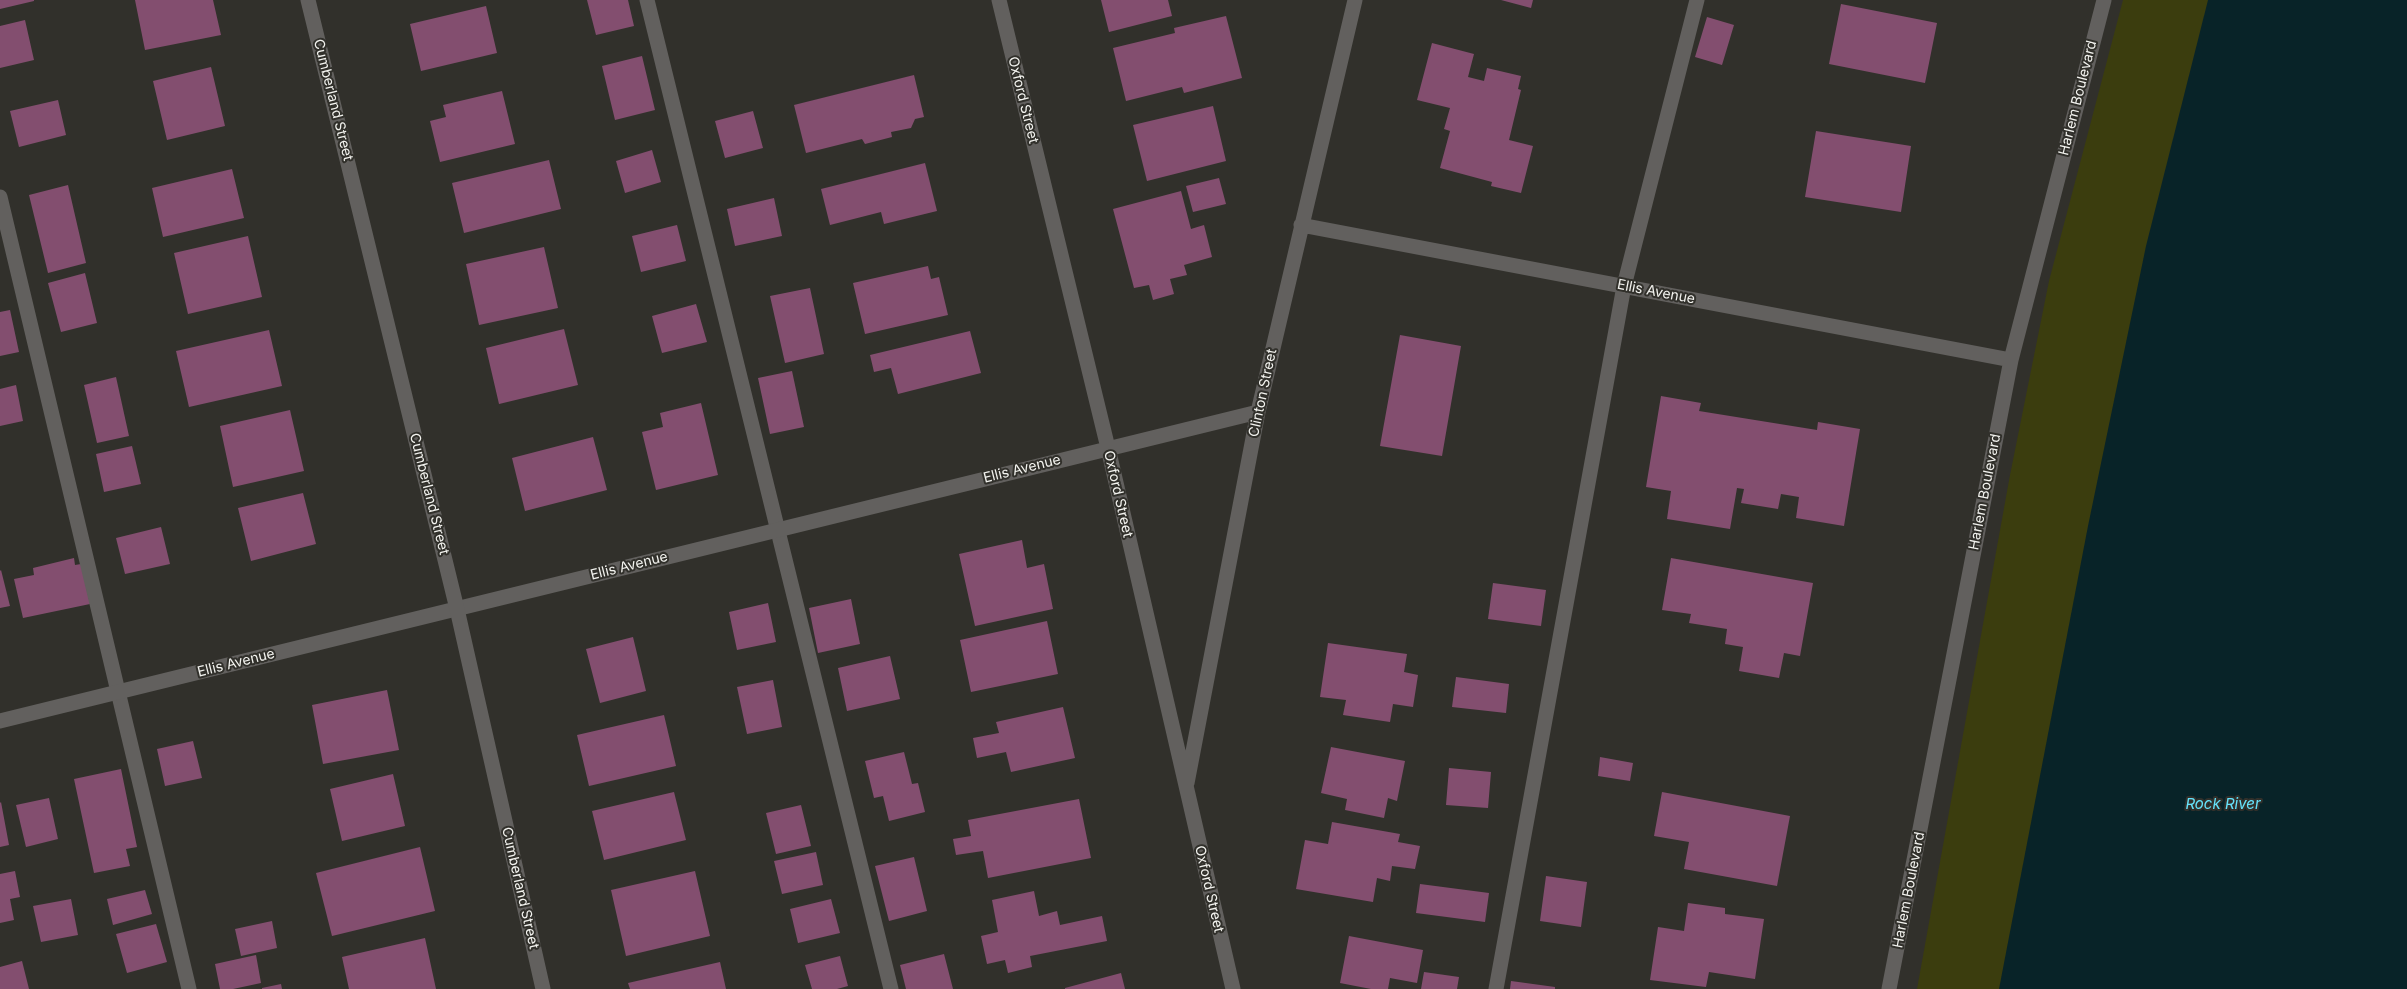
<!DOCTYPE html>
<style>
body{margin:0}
canvas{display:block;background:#31302b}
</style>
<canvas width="2407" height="989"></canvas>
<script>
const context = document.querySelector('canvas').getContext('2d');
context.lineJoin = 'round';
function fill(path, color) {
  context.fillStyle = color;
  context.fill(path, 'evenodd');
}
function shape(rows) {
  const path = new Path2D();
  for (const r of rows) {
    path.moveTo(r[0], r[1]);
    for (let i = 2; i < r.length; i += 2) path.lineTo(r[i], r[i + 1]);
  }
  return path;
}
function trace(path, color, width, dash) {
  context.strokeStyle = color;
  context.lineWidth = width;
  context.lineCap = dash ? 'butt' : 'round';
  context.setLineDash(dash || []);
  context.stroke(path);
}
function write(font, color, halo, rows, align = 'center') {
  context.font = font + ' Inter,sans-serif';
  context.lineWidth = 4;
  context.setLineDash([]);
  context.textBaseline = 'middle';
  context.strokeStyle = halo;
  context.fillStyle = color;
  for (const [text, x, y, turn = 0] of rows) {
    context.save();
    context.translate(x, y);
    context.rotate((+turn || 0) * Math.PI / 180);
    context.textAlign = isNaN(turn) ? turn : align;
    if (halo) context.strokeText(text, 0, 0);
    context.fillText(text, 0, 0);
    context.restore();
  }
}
fill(shape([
 [2123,0,2209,0,2000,989,1917,989,2010,475,2049,281]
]), '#3b3d0e');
fill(shape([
 [2208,0,2407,0,2407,989,1999,989,2088,526,2146,246]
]), '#082328');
fill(shape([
 [0,0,34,0,34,1,0,9],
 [135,0,213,0,221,35,145,50],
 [587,0,628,0,634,26,596,35],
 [1101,0,1168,0,1172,16,1109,32],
 [1501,0,1533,0,1531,8],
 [1841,4,1937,23,1925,83,1829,64],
 [486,6,497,53,421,71,410,24],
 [1226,16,1242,78,1184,93,1182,87,1126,101,1113,48,1175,33,1174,28],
 [1707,17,1734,25,1722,65,1695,57],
 [25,20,34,60,0,68,0,26],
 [1432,43,1474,54,1468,77,1484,81,1487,68,1521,76,1518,89,1521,90,1509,140,1533,146,1521,193,1491,186,1492,182,1440,168,1450,131,1444,129,1450,108,1417,100],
 [642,56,655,110,615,120,602,66],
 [211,67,225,126,167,140,153,81],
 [914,75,924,117,915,119,911,128,891,132,892,137,865,144,862,139,806,153,794,105],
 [502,91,515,144,440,162,430,121,446,117,443,105],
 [58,100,66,135,19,147,10,111],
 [1213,106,1226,161,1147,181,1133,125],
 [753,111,763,148,725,158,715,121],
 [1816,131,1911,146,1901,212,1805,197],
 [652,150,661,182,625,193,616,161],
 [549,160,561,209,464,233,452,183],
 [925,163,937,211,884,224,881,212,830,225,821,189],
 [232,169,244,218,163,237,152,188],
 [1219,178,1226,204,1193,212,1186,186],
 [68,185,86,263,48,273,29,195],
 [1181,191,1191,229,1204,225,1212,257,1184,265,1187,275,1170,279,1174,294,1153,300,1149,285,1134,288,1113,209],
 [774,198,782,236,735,246,727,209],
 [677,225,686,261,641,272,632,236],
 [248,236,262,297,188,314,174,253],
 [544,247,558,308,479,325,466,264],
 [928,266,931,279,939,277,948,315,865,334,853,283],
 [85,273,97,323,61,332,48,283],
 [810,288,824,354,785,363,770,296],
 [696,304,707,342,662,353,652,316],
 [10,310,19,352,0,356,0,312],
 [564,329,578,385,499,404,486,348],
 [269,330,282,386,189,407,176,351],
 [970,331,981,373,898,394,891,368,874,372,870,355],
 [1400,335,1461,346,1442,456,1380,446],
 [792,371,804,427,770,434,758,378],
 [116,377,129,436,97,443,84,385],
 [16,385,23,421,0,426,0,389],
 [1661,396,1701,403,1699,411,1817,430,1818,422,1860,429,1844,526,1796,518,1799,497,1781,494,1778,509,1741,503,1744,489,1737,488,1730,529,1667,519,1671,491,1646,487],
 [701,403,718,475,656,490,642,432,663,427,660,413],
 [290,410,304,471,233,487,220,426],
 [593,437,607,490,525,511,512,458],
 [132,446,141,484,104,492,96,454],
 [303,493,316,544,251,561,238,508],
 [161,527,170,564,125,574,116,538],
 [1022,540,1027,568,1044,564,1053,609,975,626,959,554],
 [74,558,75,565,81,564,90,604,23,618,14,579,34,575,33,568],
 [1671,558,1813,583,1800,656,1784,653,1779,678,1739,671,1743,647,1725,644,1727,629,1689,623,1691,614,1662,610],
 [1,570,10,606,0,608,0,571],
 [1493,583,1546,590,1541,626,1488,619],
 [851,599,860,644,818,653,809,608],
 [768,603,776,642,737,650,729,612],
 [1047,621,1058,674,971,692,960,640],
 [633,637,646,691,600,703,586,649],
 [1328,643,1407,654,1404,672,1418,675,1413,707,1393,704,1390,722,1343,715,1346,700,1320,697],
 [890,656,900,699,847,711,838,668],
 [1456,677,1509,684,1506,713,1452,707],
 [773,680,782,727,747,734,737,687],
 [387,690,399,750,323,764,312,705],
 [1063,707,1075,758,1011,772,1006,752,977,758,973,738,999,733,996,722],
 [664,715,676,766,589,786,577,735],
 [193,741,202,778,165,786,157,749],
 [1331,747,1405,761,1397,801,1388,798,1384,818,1345,810,1347,799,1321,793],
 [904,752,912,784,918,783,925,812,889,821,883,796,874,798,865,761],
 [1600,757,1633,763,1630,781,1598,776],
 [1449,768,1491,772,1488,808,1446,805],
 [121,769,137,847,126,849,130,866,94,873,74,779],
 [393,774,405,826,342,841,330,789],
 [674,792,686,840,604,860,592,811],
 [1662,792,1790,816,1777,886,1684,869,1689,842,1654,836],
 [49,798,58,839,26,847,16,805],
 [1079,799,1091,858,988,878,983,851,956,855,953,839,971,836,968,820],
 [1,802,9,845,0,847,0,803],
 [801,805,811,846,776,854,766,813],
 [1332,822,1400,834,1398,842,1420,846,1415,869,1392,866,1390,881,1377,878,1373,902,1296,889,1305,840,1328,844],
 [420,847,435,911,332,936,316,873],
 [816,852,823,885,782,894,774,861],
 [914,857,927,911,889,921,875,866],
 [15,871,20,897,10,899,14,920,0,923,0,874],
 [695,871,710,936,626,956,611,890],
 [1546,876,1587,882,1581,927,1540,921],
 [1420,884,1489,893,1485,922,1416,913],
 [145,890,152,914,113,925,107,899],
 [1034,891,1039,916,1057,911,1060,925,1102,916,1107,941,1030,956,1032,967,1008,973,1005,960,987,964,981,936,998,932,992,900],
 [71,899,78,935,41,942,33,906],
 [831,899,840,933,798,943,790,909],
 [1688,903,1725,908,1725,914,1764,919,1755,979,1709,972,1706,987,1650,980,1658,927,1684,931],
 [272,921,277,948,241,956,235,929],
 [156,924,167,962,127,973,116,934],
 [1349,936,1423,950,1417,983,1390,978,1388,989,1371,989,1340,983],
 [425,938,436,989,349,989,342,957],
 [944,954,953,989,906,989,900,965],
 [256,955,261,983,233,989,220,989,215,964],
 [840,956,848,986,837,989,812,989,805,965],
 [22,961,29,989,0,989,0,967],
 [720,962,726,989,630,989,628,983],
 [1424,972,1459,977,1457,989,1421,989],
 [1121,973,1125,989,1065,989,1065,988],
 [1511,981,1555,987,1555,989,1510,989],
 [281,984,282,989,262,989,262,988]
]), '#834e6f');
trace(shape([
 [647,0,891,989],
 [0,197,189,989],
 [1496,989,1624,286,1697,0]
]), '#62605e', 15);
trace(shape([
 [999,0,1108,448,1233,989],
 [1301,225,2011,360],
 [0,721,1258,412],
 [1187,783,1258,412,1355,0],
 [1889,989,2011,360,2104,0]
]), '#62605e', 15);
trace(shape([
 [308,0,457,609,543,989]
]), '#62605e', 15);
write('14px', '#f3f3ef', '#31302b', [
 ["Harlem Boulevard",2078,98,-76],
 ["Cumberland Street",333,100,76],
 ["Oxford Street",1023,100,76],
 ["Ellis Avenue",1656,292,11],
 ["Clinton Street",1263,393,-78],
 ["Ellis Avenue",1022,469,-14],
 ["Harlem Boulevard",1985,492,-79],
 ["Cumberland Street",429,494,76],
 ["Oxford Street",1118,494,77],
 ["Ellis Avenue",629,566,-14],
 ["Ellis Avenue",236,663,-14],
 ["Cumberland Street",520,888,77],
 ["Oxford Street",1209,889,77],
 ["Harlem Boulevard",1909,890,-79]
]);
write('italic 15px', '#65e2fa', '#31302b', [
 ["Rock River",2223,804]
]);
</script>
